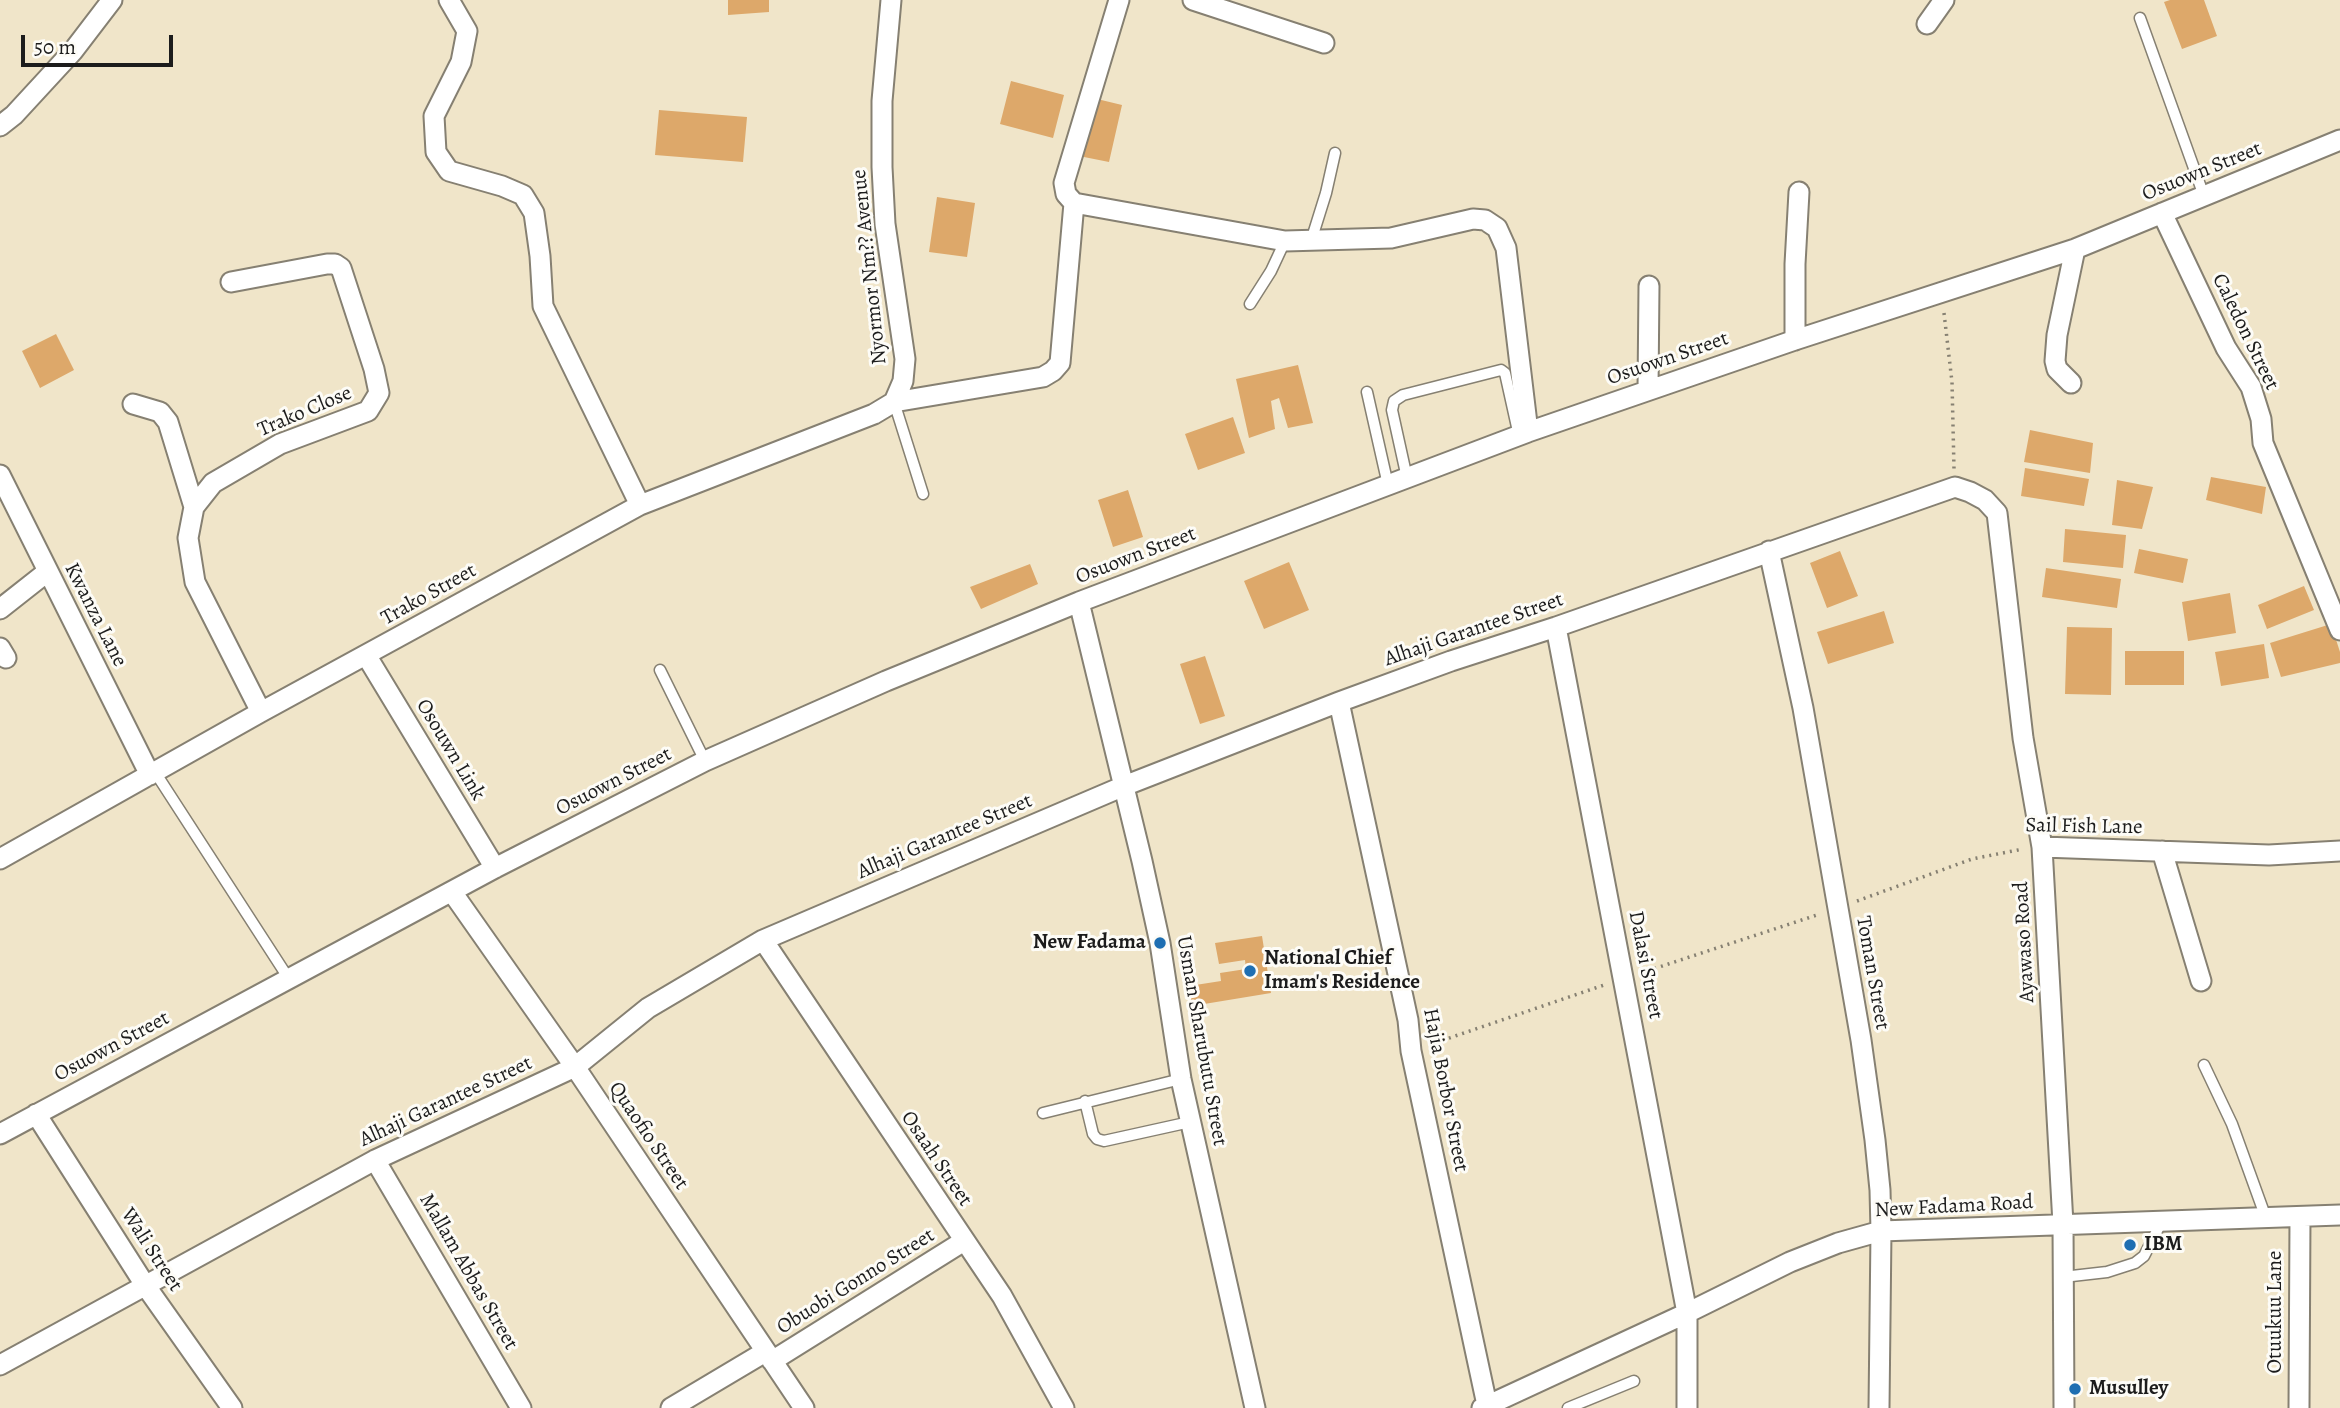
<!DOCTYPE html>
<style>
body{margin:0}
#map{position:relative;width:2340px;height:1408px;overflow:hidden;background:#f0e5c9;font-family:Alegreya,serif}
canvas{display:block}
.scale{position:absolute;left:21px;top:35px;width:152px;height:32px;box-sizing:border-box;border:4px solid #1c1c1c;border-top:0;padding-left:9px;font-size:21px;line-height:24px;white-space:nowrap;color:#1c1c1c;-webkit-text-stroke:5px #fdfcf7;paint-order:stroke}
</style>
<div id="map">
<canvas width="2340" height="1408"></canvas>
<div class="scale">50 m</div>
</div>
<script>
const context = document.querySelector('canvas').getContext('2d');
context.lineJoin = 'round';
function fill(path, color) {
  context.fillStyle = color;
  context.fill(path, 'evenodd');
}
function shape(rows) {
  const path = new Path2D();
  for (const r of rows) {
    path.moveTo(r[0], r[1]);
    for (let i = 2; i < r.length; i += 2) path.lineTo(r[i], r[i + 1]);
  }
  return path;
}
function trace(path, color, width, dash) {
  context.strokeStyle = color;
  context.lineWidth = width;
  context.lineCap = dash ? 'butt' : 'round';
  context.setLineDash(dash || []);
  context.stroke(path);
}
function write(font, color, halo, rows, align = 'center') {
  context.font = font + ' Alegreya,serif';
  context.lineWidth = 6;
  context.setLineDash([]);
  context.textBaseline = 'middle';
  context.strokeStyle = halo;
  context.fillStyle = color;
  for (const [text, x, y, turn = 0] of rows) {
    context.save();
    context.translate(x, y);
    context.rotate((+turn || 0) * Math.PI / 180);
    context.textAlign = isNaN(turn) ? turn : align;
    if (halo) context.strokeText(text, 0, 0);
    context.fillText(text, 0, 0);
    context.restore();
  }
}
fill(shape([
 [728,0,769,0,769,12,728,15],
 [2170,0,2204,0,2217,36,2182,49,2164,2],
 [1011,81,1064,95,1053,138,1000,124],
 [1093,98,1122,105,1109,162,1079,156],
 [659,110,747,117,743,162,655,155],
 [937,197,975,203,967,257,929,252],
 [56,334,74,370,40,388,22,351],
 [1298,365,1313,423,1288,428,1279,398,1271,401,1275,429,1249,438,1236,379],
 [1233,417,1245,453,1198,470,1185,434],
 [2030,430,2093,443,2090,473,2024,462],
 [2025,468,2089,479,2084,506,2021,496],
 [2211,477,2266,487,2262,514,2206,500],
 [2117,480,2153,487,2142,529,2112,525],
 [1128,490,1143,537,1113,547,1098,500],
 [2065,529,2126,535,2123,568,2063,562],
 [2139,549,2188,559,2183,583,2134,573],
 [1840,551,1858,596,1827,608,1810,563],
 [1289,562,1309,610,1264,629,1244,581],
 [1030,564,1038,584,981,609,970,587],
 [2046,568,2121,579,2117,608,2042,597],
 [2304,586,2314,610,2267,629,2258,605],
 [2230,593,2236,633,2188,641,2182,602],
 [1884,611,1894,643,1828,664,1817,632],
 [2331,624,2340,652,2340,663,2281,677,2270,643],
 [2067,627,2112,628,2111,695,2065,694],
 [2264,644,2269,678,2221,686,2215,652],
 [2125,651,2184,651,2184,685,2125,685],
 [1205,656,1225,716,1200,724,1180,664],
 [1262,936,1271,993,1192,1006,1189,986,1221,981,1220,973,1246,969,1245,960,1219,964,1215,943]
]), '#dda86a');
const service = shape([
 [2140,18,2204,196],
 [1311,241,1326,193,1335,153],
 [1250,304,1271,271,1285,241],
 [1367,392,1388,485],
 [894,402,923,494],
 [1407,478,1392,410,1394,401,1403,395,1501,370,1505,373,1519,436],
 [660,670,705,761],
 [155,772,289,979],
 [2204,1065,2232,1124,2266,1218],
 [1085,1101,1093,1134,1097,1139,1104,1141,1190,1122],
 [1043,1113,1181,1079],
 [2063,1277,2107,1272,2135,1263,2144,1256,2162,1221],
 [1568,1408,1634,1381]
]);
const minor = shape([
 [449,0,467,31,461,62,434,116,436,152,449,171,502,186,523,195,534,213,540,256,543,306,640,505],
 [891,0,882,101,882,167,885,224,905,359,903,381,894,402],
 [1119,0,1064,183,1066,194,1074,203,1285,241,1391,238,1473,219,1485,220,1497,228,1506,248,1528,432],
 [1193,0,1324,43],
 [1927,24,1944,0],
 [0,126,14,115,73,51,112,0],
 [2162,213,2226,348,2251,387,2261,419,2263,443,2340,630],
 [231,282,327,264,335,264,341,268,374,369,379,393,368,411,280,444,213,483,194,507,188,538,195,582,261,712],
 [1795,340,1795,264,1799,192],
 [2071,383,2057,369,2055,361,2057,335,2075,249],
 [1648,389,1649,286],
 [133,404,160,412,168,422,194,507],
 [0,475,150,775],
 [1769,551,1803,708,1861,1040,1875,1140,1880,1190,1881,1231,1879,1408],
 [1079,602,1142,861,1160,943,1181,1079,1255,1408],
 [0,609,47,572],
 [1556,627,1687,1313,1687,1408],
 [0,648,6,658],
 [366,655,495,868],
 [1339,702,1408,1020,1411,1051,1487,1405],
 [2042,847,2269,855,2340,851],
 [2162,851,2201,981],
 [0,859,261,712,640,505,874,414,894,402,1043,377,1053,371,1060,363,1074,203],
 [452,892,575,1067,804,1408],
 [763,940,1002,1296,1064,1408],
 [36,1114,145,1285,232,1408],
 [0,1134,495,868,705,761,886,681,1079,602,1528,432,1795,340,2075,249,2340,140],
 [375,1160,521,1408],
 [772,1361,964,1241],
 [0,1365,375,1160,575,1067,648,1008,763,940,1124,786,1339,702,1451,661,1556,627,1955,487,1970,492,1985,500,1997,513,2023,738,2042,847,2063,1224,2064,1408],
 [671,1408,765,1352],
 [1482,1408,1687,1313,1790,1262,1838,1243,1881,1231,2340,1215],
 [2299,1408,2300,1217]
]);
trace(service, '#868072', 13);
trace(minor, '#868072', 23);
trace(shape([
 [1944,313,1952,382,1954,469],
 [1857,901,1972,859,2023,849],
 [1641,973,1820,914],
 [1429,1045,1604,985]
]), '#868072', 3.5, [2, 5]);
trace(service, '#fff', 10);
trace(minor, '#fff', 19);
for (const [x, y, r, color] of [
 [1160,943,7,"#1f6fb2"],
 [1250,971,7,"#1f6fb2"],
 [2130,1245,7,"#1f6fb2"],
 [2075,1389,7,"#1f6fb2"]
]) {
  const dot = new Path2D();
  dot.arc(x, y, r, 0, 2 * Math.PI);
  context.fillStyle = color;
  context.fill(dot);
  trace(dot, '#fdfcf7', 2.5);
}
write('21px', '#1c1c1c', '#fdfcf7', [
 ["Osuown Street",2202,172,-22],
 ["Nyormor Nm?? Avenue",870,267,-96],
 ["Caledon Street",2245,332,64],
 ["Osuown Street",1668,359,-19],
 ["Trako Close",305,412,-23],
 ["Osuown Street",1136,556,-21],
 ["Trako Street",429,595,-29],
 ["Kwanza Lane",95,615,63],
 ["Alhaji Garantee Street",1474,630,-19],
 ["Osouwn Link",450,750,59],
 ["Osuown Street",614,782,-27],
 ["Sail Fish Lane",2084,827,1],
 ["Alhaji Garantee Street",945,837,-23],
 ["Ayawaso Road",2025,942,-93],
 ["Dalasi Street",1645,965,79],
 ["Toman Street",1872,973,80],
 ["Usman Sharubutu Street",1201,1041,80],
 ["Osuown Street",112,1047,-28],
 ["Hajia Borbor Street",1445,1090,79],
 ["Alhaji Garantee Street",446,1102,-25],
 ["Quaofio Street",648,1136,56],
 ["Osaah Street",936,1159,56],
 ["New Fadama Road",1954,1207,-3],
 ["Wali Street",151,1250,57],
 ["Mallam Abbas Street",468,1272,60],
 ["Obuobi Gonno Street",856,1282,-32],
 ["Otuukuu Lane",2276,1312,-90]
]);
write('bold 21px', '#1c1c1c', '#fdfcf7', [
 ["New Fadama",1146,943,"right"],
 ["National Chief",1264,959],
 ["Imam's Residence",1264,983],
 ["IBM",2144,1245],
 ["Musulley",2089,1389]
], 'left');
</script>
